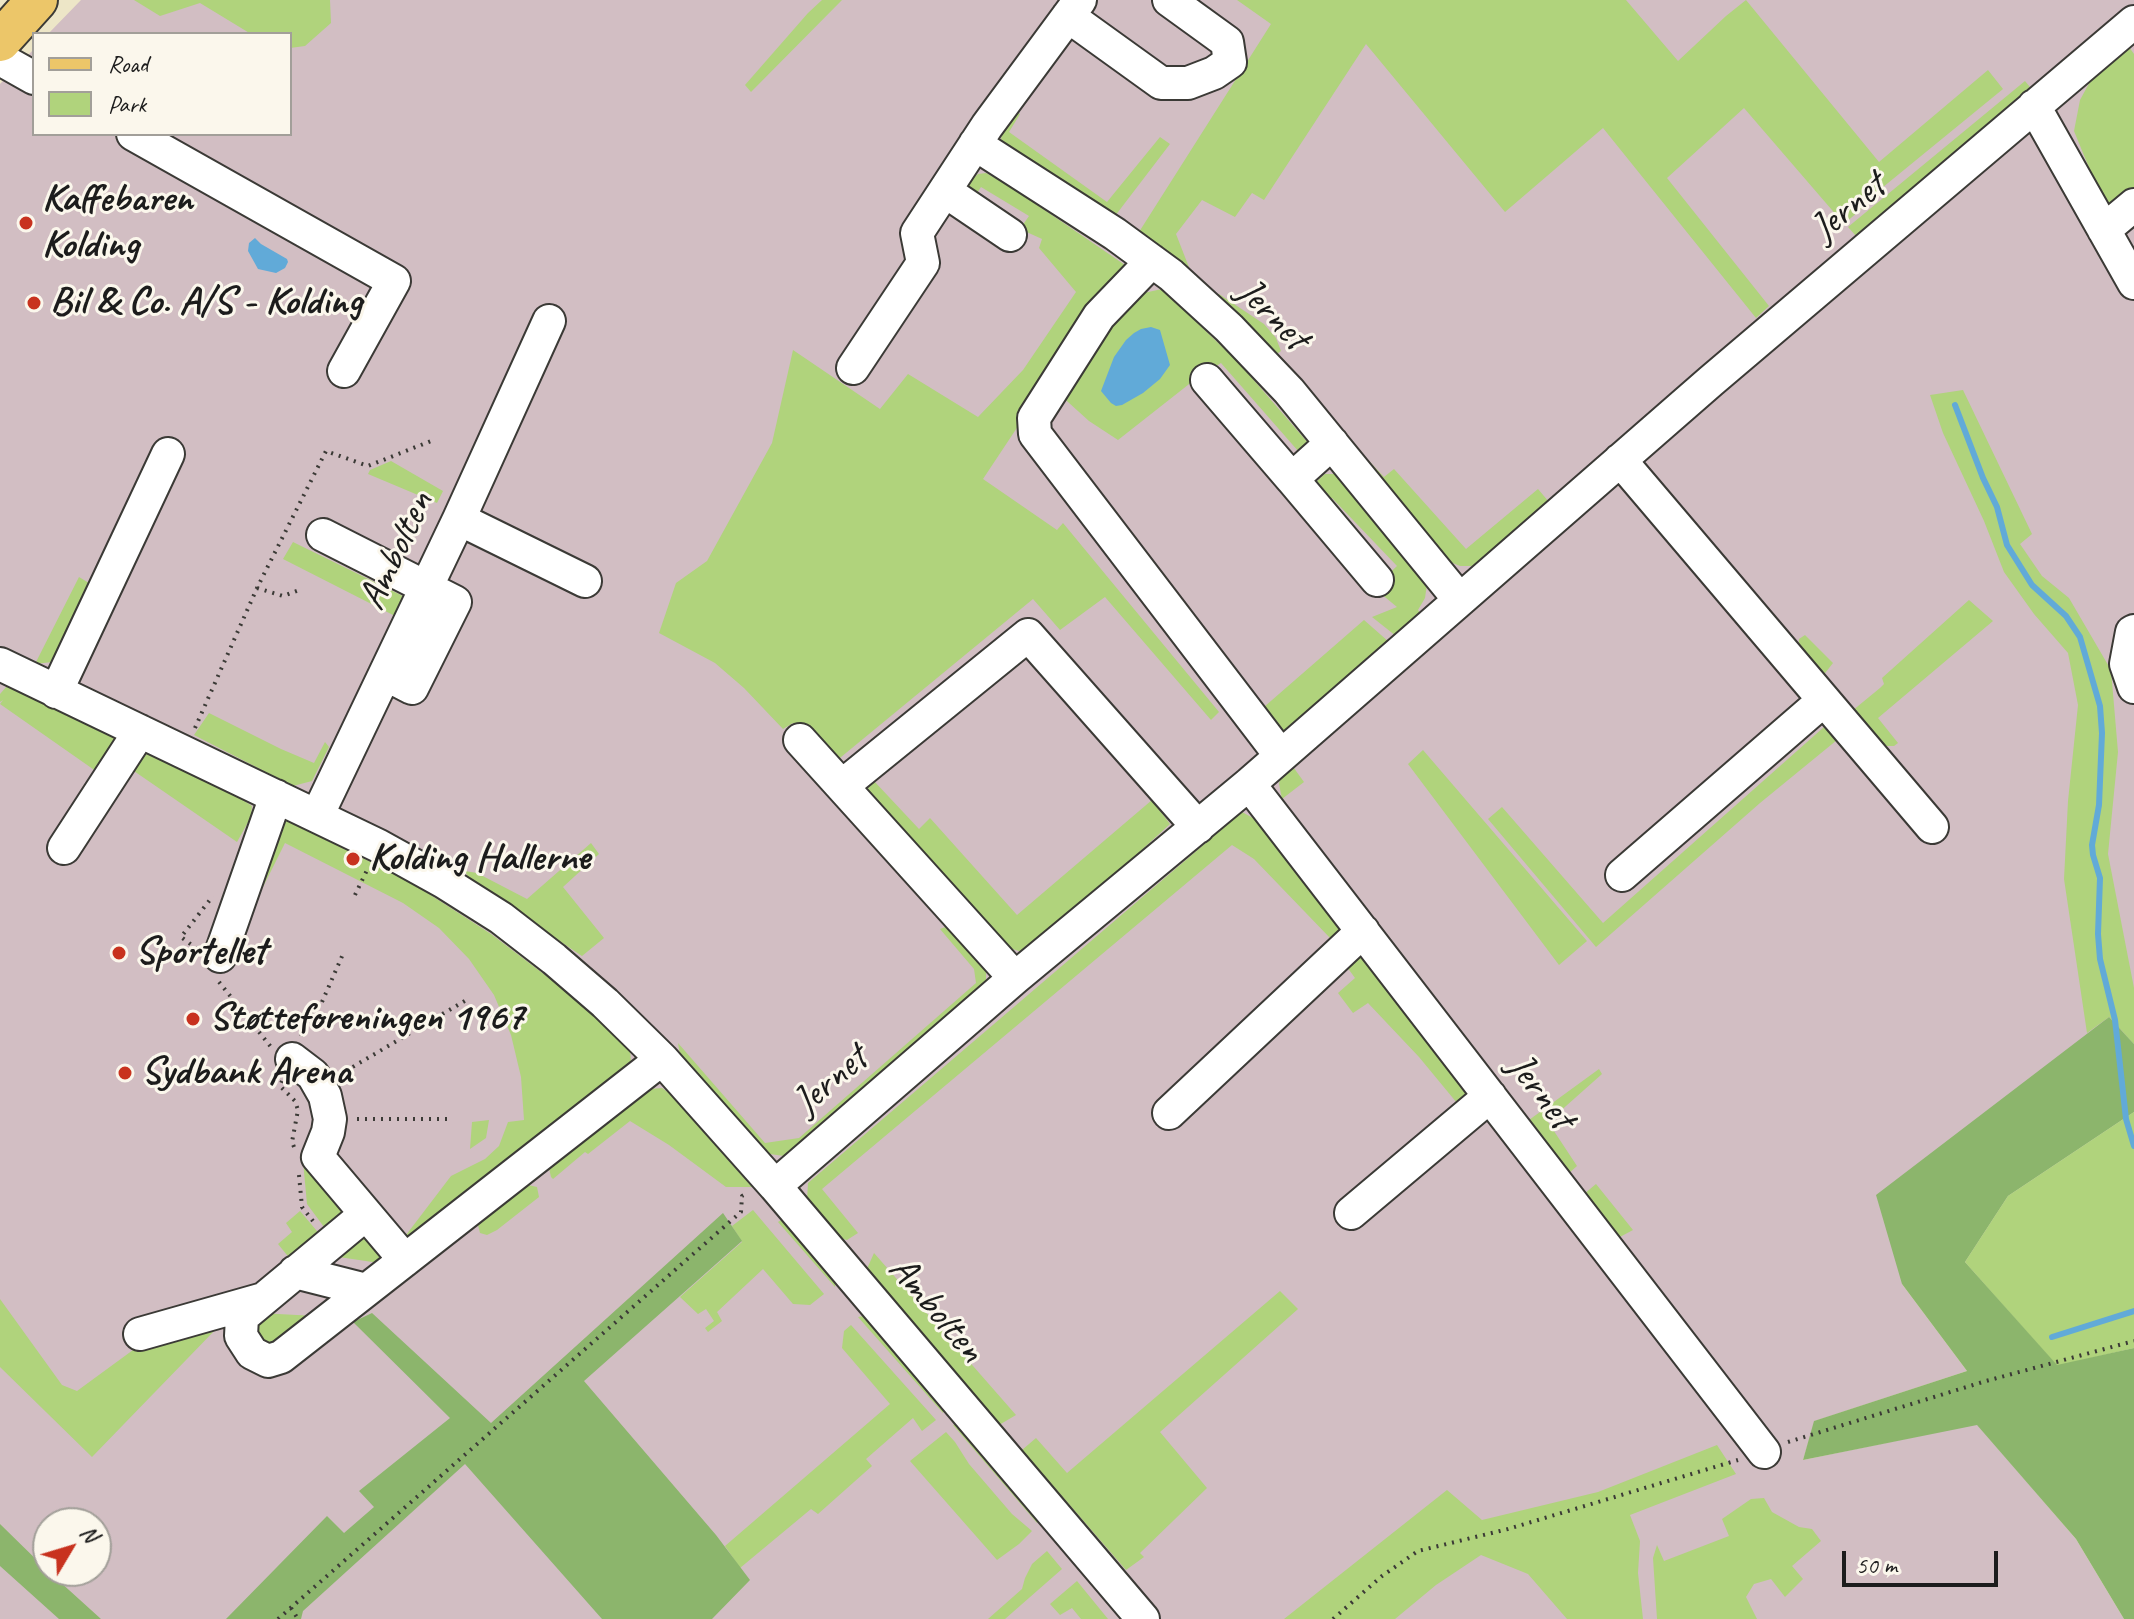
<!DOCTYPE html>
<meta charset="utf-8">
<style>
body{margin:0}
#map{position:relative;width:2134px;height:1619px;overflow:hidden;background:#ede6c7;font-family:Caveat,sans-serif}
canvas{display:block}
.legend{position:absolute;left:32px;top:32px;width:260px;height:104px;box-sizing:border-box;background:#fbf7ec;border:2px solid #a29f99;margin:0;padding:10px 14px;list-style:none;font-size:24px;color:#1c1c1c}
.legend li{display:flex;align-items:center;gap:16px;height:40px}
.legend b{width:40px;border:2px solid #a29f99}
.north{position:absolute;left:32px;top:1507px;width:80px;height:80px;box-sizing:border-box;background:#fbf7ec;border:2px solid #a29f99;border-radius:50%;rotate:52deg;font-size:22px;font-weight:700;line-height:32px;text-align:center;color:#1c1c1c}
.north::after{content:'';display:block;margin:auto;width:28px;height:36px;background:#c8321e;clip-path:polygon(50% 0,100% 100%,50% 72%,0 100%)}
.scale{position:absolute;left:1842px;top:1551px;width:156px;height:36px;box-sizing:border-box;border:4px solid #1c1c1c;border-top:0;padding-left:10px;font-size:24px;line-height:28px;white-space:nowrap;color:#1c1c1c;-webkit-text-stroke:6px #fbf7ec;paint-order:stroke}
</style>
<div id="map">
<canvas width="2134" height="1619"></canvas>
<ul class="legend">
<li><b style="height:10px;background:#ecc669"></b>Road</li>
<li><b style="height:22px;background:#b0d37c"></b>Park</li>
</ul>
<div class="north">N</div>
<div class="scale">50 m</div>
</div>
<script>
const context = document.querySelector('canvas').getContext('2d');
context.lineJoin = 'round';
function fill(path, color) {
  context.fillStyle = color;
  context.fill(path, 'evenodd');
}
function shape(rows) {
  const path = new Path2D();
  for (const r of rows) {
    path.moveTo(r[0], r[1]);
    for (let i = 2; i < r.length; i += 2) path.lineTo(r[i], r[i + 1]);
  }
  return path;
}
function trace(path, color, width, dash) {
  context.strokeStyle = color;
  context.lineWidth = width;
  context.lineCap = dash ? 'butt' : 'round';
  context.setLineDash(dash || []);
  context.stroke(path);
}
function write(font, color, halo, rows, align = 'center') {
  context.font = font + ' Caveat,sans-serif';
  context.lineWidth = 6;
  context.setLineDash([]);
  context.textBaseline = 'middle';
  context.strokeStyle = halo;
  context.fillStyle = color;
  for (const [text, x, y, turn = 0] of rows) {
    context.save();
    context.translate(x, y);
    context.rotate((+turn || 0) * Math.PI / 180);
    context.textAlign = isNaN(turn) ? turn : align;
    if (halo) context.strokeText(text, 0, 0);
    context.fillText(text, 0, 0);
    context.restore();
  }
}
fill(shape([
 [81,0,2134,0,2134,1044,2108,1017,1902,1284,1967,1371,1815,1421,1803,1460,1977,1424,2076,1539,2124,1619,0,1619,0,84,34,49,34,134,290,134,290,34,48,34],
 [48,1523,96,1523,96,1571,48,1571]
]), '#d2bec3');
fill(shape([
 [134,0,330,0,331,23,305,46,290,48,290,34,251,34,200,3,160,16],
 [822,0,842,0,751,92,745,85,808,13],
 [1237,0,1626,0,1678,61,1726,16,1746,0,1879,162,1988,70,2003,89,1877,192,1859,211,1844,224,1744,108,1667,178,1769,306,1756,318,1603,128,1505,212,1366,44,1264,200,1252,193,1235,217,1202,200,1176,234,1192,275,1139,232,1271,24],
 [2129,47,2134,54,2134,194,2114,211,2092,175,2074,131,2080,100,2092,78],
 [2025,81,2030,87,1856,236,1848,227],
 [1013,110,1020,114,1009,132,1107,202,1160,137,1170,144,1115,216,1006,151,1001,139,1003,124],
 [986,173,1008,185,1125,265,983,479,1057,530,1063,523,1219,712,1211,720,1105,597,1060,630,1033,599,835,762,793,723,783,729,744,688,715,663,659,633,676,583,707,561,772,443,793,350,880,409,908,374,978,417,1023,370,1076,292,1039,248,1042,239,1020,229,1029,216,981,187,974,198,964,191,967,184,978,174],
 [1162,289,1239,363,1309,444,1299,452,1221,363,1193,381,1118,440,1089,421,1058,393,1100,330,1139,294],
 [1219,294,1264,324,1276,338,1281,351,1274,356,1216,295],
 [1963,390,2032,534,2020,544,2042,576,2069,598,2111,670,2118,752,2108,854,2134,988,2134,1044,2109,1017,2087,1033,2064,879,2068,801,2078,705,2068,653,2034,614,2004,572,1984,521,1943,433,1930,395],
 [1357,448,1384,477,1394,469,1466,549,1538,489,1549,502,1472,566,1460,566,1443,559,1351,452],
 [391,461,443,491,437,503,368,474,370,470],
 [1325,474,1334,474,1413,563,1427,584,1425,598,1418,610,1421,614,1396,636,1372,617,1397,607,1374,588,1397,566,1332,498,1327,501,1317,495,1317,481],
 [293,542,403,596,395,616,283,559],
 [79,577,94,586,63,653,52,662,35,664],
 [1969,600,1993,621,1878,718,1898,743,1894,746,1880,746,1852,711,1880,688,1884,684,1882,678],
 [1364,620,1389,642,1284,731,1264,707],
 [1805,635,1833,663,1822,677,1798,650,1799,639],
 [7,686,116,739,100,774,0,704,3,700,0,702,0,694],
 [209,713,281,749,314,763,325,742,329,747,312,781,293,786,194,735],
 [1824,727,1837,740,1760,803,1596,947,1488,819,1502,807,1603,923],
 [1423,750,1587,941,1559,965,1408,764],
 [148,753,243,800,252,806,251,817,237,842,131,769],
 [1291,764,1304,782,1282,799,1279,784,1281,775],
 [874,781,919,829,930,818,1017,915,1152,800,1170,824,1035,948,1022,952,1006,947,870,803,867,789],
 [1242,812,1262,823,1342,926,1331,939,1254,859,1232,845,822,1189,858,1233,847,1240,836,1237,807,1200,808,1183],
 [284,819,409,881,491,934,586,1006,630,1049,631,1063,410,1243,403,1239,451,1176,485,1159,499,1146,508,1122,524,1120,521,1077,511,1035,494,995,469,959,439,928,403,903,285,843,263,887,256,897],
 [591,843,599,854,563,887,604,938,582,956,470,881,465,871,477,873,527,899],
 [948,926,986,963,986,980,980,996,800,1150,784,1156,770,1154,755,1144,680,1055,678,1043,765,1143,799,1138,976,983,974,969,940,929],
 [1370,957,1470,1089,1457,1103,1419,1057,1368,1003,1353,1013,1338,993,1355,978,1347,967,1358,958],
 [1599,1069,1602,1074,1548,1122,1577,1166,1569,1173,1529,1120],
 [662,1088,669,1093,752,1187,726,1187,669,1145,630,1121,588,1154,585,1152,553,1179,551,1177,549,1168,650,1089],
 [2134,1112,2134,1348,2057,1366,1965,1262,2008,1196],
 [489,1120,486,1138,470,1149,472,1122],
 [303,1161,351,1213,327,1231,307,1204],
 [1596,1184,1633,1230,1618,1238,1584,1194],
 [528,1185,537,1187,539,1197,497,1230,487,1235,480,1233,478,1225],
 [753,1210,824,1294,810,1305,793,1304,763,1269,717,1312,722,1321,708,1332,705,1328,714,1321,706,1309,698,1314,680,1297,742,1242,732,1226],
 [300,1211,322,1237,291,1260,278,1244,292,1232,286,1223],
 [784,1218,836,1276,835,1287,778,1222],
 [367,1231,386,1264,332,1256],
 [874,1253,1016,1415,999,1425,866,1271],
 [1280,1291,1298,1309,1160,1432,1207,1488,1140,1553,1144,1557,1126,1570,1022,1450,1036,1438,1067,1473],
 [0,1299,62,1385,77,1391,159,1331,218,1327,92,1457,0,1367],
 [259,1313,316,1316,280,1345,256,1349,252,1326],
 [869,1315,946,1404,943,1413,858,1317],
 [851,1325,936,1420,922,1431,913,1418,866,1459,872,1466,818,1514,811,1509,740,1568,725,1546,890,1404,842,1348,844,1331],
 [961,1422,1040,1515,1037,1523,953,1425],
 [946,1432,955,1442,969,1464,1012,1514,1032,1531,1019,1544,997,1560,910,1461],
 [1717,1445,1736,1474,1630,1515,1640,1541,1638,1573,1643,1619,1567,1619,1528,1574,1481,1555,1436,1585,1395,1619,1284,1619,1447,1490,1482,1520,1598,1492],
 [1764,1498,1772,1512,1799,1527,1812,1529,1821,1541,1792,1566,1803,1579,1785,1597,1771,1579,1754,1584,1746,1597,1757,1619,1657,1619,1653,1558,1657,1545,1664,1561,1729,1536,1722,1519,1751,1499],
 [1047,1551,1062,1569,1005,1619,988,1619,1022,1589,1025,1578,1032,1564],
 [1077,1581,1108,1619,1081,1619,1072,1608,1060,1615,1050,1604]
]), '#b0d37c');
fill(shape([
 [2109,1017,2134,1044,2134,1112,2008,1196,1965,1262,2057,1365,2134,1348,2134,1619,2124,1619,2076,1539,1977,1425,1803,1460,1814,1421,1967,1371,1902,1284,1876,1195],
 [723,1213,742,1241,584,1381,716,1535,750,1580,712,1619,602,1619,465,1464,303,1611,301,1619,226,1619,327,1516,344,1533,374,1507,359,1491,450,1418,353,1322,372,1313,491,1423],
 [0,1524,48,1571,101,1619,59,1619,0,1566]
]), '#8cb56c');
fill(shape([
 [255,238,261,244,287,259,288,262,285,268,276,273,258,269,248,251,249,243],
 [1151,327,1160,330,1170,365,1160,379,1143,393,1122,405,1116,406,1111,403,1101,391,1114,357,1126,340,1134,333,1141,329]
]), '#61aad8');
trace(shape([
 [1955,405,1983,478,1997,507,2007,545,2032,585,2066,616,2080,637,2100,706,2102,733,2099,805,2092,845,2093,855,2100,878,2098,934,2100,959,2115,1020,2126,1119,2134,1146],
 [2052,1337,2134,1311]
]), '#61aad8', 6);
const minor = shape([
 [1068,16,1161,83,1188,83,1214,73,1230,62,1227,42,1169,0],
 [0,59,34,78],
 [2034,106,2134,283],
 [133,134,394,281,344,371],
 [975,144,1115,234,1171,275,1229,328,1289,391,1459,599],
 [945,191,1010,235],
 [2104,230,2134,205],
 [1152,261,1099,316,1034,418,1035,434,1281,756],
 [853,368,923,263,917,233,987,126,1080,0],
 [1207,380,1292,479],
 [1332,443,1292,479,1377,580],
 [1620,460,1932,827],
 [459,519,585,581],
 [323,535,455,602,412,688,385,674],
 [2134,631,2132,632,2126,664,2134,687],
 [0,664,379,846,444,882,501,918,554,959,605,1003,662,1059,775,1186,1143,1619],
 [56,692,168,454],
 [800,740,1015,978],
 [1249,784,1764,1452],
 [842,786,1028,635,1198,827],
 [317,816,459,519,549,321],
 [64,848,140,731],
 [1622,875,1824,700],
 [220,956,276,796],
 [292,1059,313,1075,325,1096,330,1119,328,1132,318,1157,405,1260],
 [1169,1113,1363,931],
 [775,1186,1015,978,1249,784,1711,381,2134,22],
 [1351,1213,1490,1096],
 [366,1214,242,1317,241,1336,252,1353,268,1361,281,1357,662,1059],
 [295,1272,366,1290],
 [140,1334,260,1300]
]);
const major = shape([
 [0,41,37,0]
]);
trace(minor, '#3b3a36', 36);
trace(major, '#3b3a36', 44);
trace(shape([
 [257,588,283,596,299,590],
 [195,728,257,588,326,451,368,466,431,441],
 [355,895,368,868],
 [197,949,181,937,213,896],
 [219,982,271,1047],
 [322,1002,343,954],
 [301,1036,317,1000],
 [339,1075,468,999],
 [282,1081,280,1086,295,1101,298,1110,292,1142,294,1147],
 [357,1119,448,1119],
 [299,1175,302,1207,316,1225],
 [1788,1442,1986,1381,2134,1341],
 [291,1608,298,1619],
 [278,1619,741,1212,742,1196,746,1194],
 [1333,1619,1382,1576,1418,1551,1508,1529,1738,1460]
]), '#3b3a36', 4, [2, 6]);
trace(minor, '#fff', 32);
trace(major, '#ecc669', 40);
for (const [x, y, r, color] of [
 [26,223,8,"#c8321e"],
 [34,303,8,"#c8321e"],
 [353,859,8,"#c8321e"],
 [119,953,8,"#c8321e"],
 [193,1019,8,"#c8321e"],
 [125,1073,8,"#c8321e"]
]) {
  const dot = new Path2D();
  dot.arc(x, y, r, 0, 2 * Math.PI);
  context.fillStyle = color;
  context.fill(dot);
  trace(dot, '#fbf7ec', 3);
}
write('bold 40px', '#1c1c1c', '#fbf7ec', [
 ["Kaffebaren",42,200],
 ["Kolding",42,246],
 ["Bil & Co. A/S - Kolding",50,303],
 ["Kolding Hallerne",369,859],
 ["Sportellet",135,953],
 ["Støtteforeningen 1967",209,1019],
 ["Sydbank Arena",141,1073]
], 'left');
write('40px', '#1c1c1c', '#fbf7ec', [
 ["Jernet",1849,208,-40],
 ["Jernet",1272,315,45],
 ["Ambolten",397,551,-65],
 ["Jernet",831,1081,-41],
 ["Jernet",1540,1092,52],
 ["Ambolten",936,1310,50]
]);
</script>
